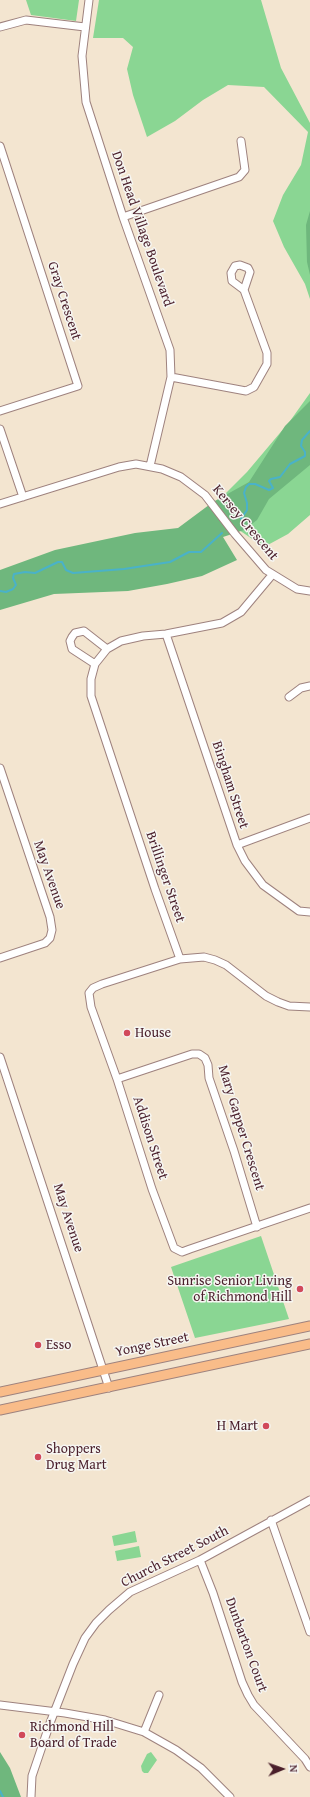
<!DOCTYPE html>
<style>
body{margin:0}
#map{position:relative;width:310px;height:1797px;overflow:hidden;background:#f3e5d0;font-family:"Gentium Book Plus",serif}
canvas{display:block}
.north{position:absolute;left:262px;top:1749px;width:40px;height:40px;-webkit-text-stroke:3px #f6f6f2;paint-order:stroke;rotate:88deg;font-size:11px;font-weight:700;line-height:16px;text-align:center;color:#4a1f2b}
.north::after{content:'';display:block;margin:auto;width:14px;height:18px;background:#4a1f2b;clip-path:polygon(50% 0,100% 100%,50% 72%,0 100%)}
</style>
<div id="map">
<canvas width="310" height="1797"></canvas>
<div class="north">N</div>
</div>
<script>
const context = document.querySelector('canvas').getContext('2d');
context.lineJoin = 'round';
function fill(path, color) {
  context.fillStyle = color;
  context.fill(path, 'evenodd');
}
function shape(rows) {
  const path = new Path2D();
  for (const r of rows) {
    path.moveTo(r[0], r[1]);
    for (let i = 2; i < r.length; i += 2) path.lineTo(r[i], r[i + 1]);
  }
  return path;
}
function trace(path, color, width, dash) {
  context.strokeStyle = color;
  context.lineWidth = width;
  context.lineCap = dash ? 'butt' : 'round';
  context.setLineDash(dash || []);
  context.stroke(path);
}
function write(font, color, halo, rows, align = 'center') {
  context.font = font + ' "Gentium Book Plus",serif';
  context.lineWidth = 3;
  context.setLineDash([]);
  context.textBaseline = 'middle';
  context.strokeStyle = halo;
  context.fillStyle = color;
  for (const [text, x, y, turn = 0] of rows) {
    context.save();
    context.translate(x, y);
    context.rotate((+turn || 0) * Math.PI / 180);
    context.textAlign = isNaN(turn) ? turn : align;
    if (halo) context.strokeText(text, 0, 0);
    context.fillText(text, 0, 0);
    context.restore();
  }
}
fill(shape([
 [26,0,79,0,76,21,31,15],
 [99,0,261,0,281,68,310,123,310,299,305,284,284,247,273,221,283,195,301,165,308,132,264,87,228,85,203,100,175,121,147,137,133,95,127,69,133,47,123,38,93,38],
 [310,393,310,515,288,534,264,547,239,530,223,496,247,472,290,421],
 [261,1236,289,1319,195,1338,171,1267],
 [135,1531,137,1542,114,1546,112,1536],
 [139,1546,141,1557,117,1561,115,1551],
 [151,1752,157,1760,148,1773,144,1773,142,1771,141,1766,147,1754]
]), '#8ad693');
fill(shape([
 [310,211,310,275,307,262,306,225],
 [310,401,310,465,269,499,257,520,244,530,223,537,237,560,202,576,167,584,128,591,54,594,0,610,0,570,55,550,135,533,178,528,213,502,249,482,285,426],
 [0,1752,10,1768,21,1797,0,1797]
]), '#6fb77d');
trace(shape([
 [241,519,247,510,247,503,244,493,246,487,249,484,255,484,269,490,273,488,269,481,271,479,280,477,290,464,305,456,305,452,301,446,302,440,310,431],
 [0,591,6,592,13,589,16,585,13,578,14,574,25,572,35,573,58,562,62,562,66,570,73,573,124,569,170,562,189,552,201,552,222,533],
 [0,1791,3,1797]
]), '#4ab2c8', 2);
const minor = shape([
 [89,0,82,56,86,102,123,217,170,350,171,377,150,466],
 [0,27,26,20,85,27],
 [0,146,78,386,0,411],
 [123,217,239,177,245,170,241,141],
 [171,377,246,391,254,387,267,364,267,353,244,290,250,272,248,268,240,265,235,266,231,273,232,281,244,290],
 [0,429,23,497],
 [0,504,119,467,136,464,162,469,181,477,205,495,235,534,266,570,297,589,310,591],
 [272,575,241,612,222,623,166,634,143,636,121,641,107,649,95,664,91,679,91,696,155,889,180,959,204,957,215,960,226,965,266,996,278,1002,289,1006,310,1007],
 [166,634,237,845,245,861,263,885,299,911,310,912],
 [95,664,72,649,70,641,72,637,75,633,84,631,107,649],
 [289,697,301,688,310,686],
 [0,768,50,917,52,930,50,938,45,943,0,958],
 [237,845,310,818],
 [180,959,102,984,93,988,89,993,91,1007,117,1079,152,1189,174,1248,182,1252,190,1249,310,1208],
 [0,1057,109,1388],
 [117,1079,192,1054,199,1054,205,1058,208,1065,209,1078,234,1151,257,1227],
 [271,1520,310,1632],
 [200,1560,213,1593,242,1682,248,1695,254,1705,305,1759,310,1767],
 [0,1705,65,1713,105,1720,144,1732,176,1750,201,1768,230,1797],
 [144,1732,159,1695],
 [31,1797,32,1776,50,1723,73,1664,85,1638,96,1623,109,1610,130,1592,200,1560,310,1500]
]);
const major = shape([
 [0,1392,310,1326],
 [0,1410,310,1344]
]);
trace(minor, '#9e827e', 9);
trace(major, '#9e827e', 11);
trace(minor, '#fff', 7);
trace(major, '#f9bc89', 9);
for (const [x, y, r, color] of [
 [127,1033,4,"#d1495b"],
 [300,1289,4,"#d1495b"],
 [38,1345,4,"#d1495b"],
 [266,1426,4,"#d1495b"],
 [38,1457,4,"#d1495b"],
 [22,1735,4,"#d1495b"]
]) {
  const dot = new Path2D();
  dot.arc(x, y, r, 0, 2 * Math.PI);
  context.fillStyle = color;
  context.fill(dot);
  trace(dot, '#f6f6f2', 1.5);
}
write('14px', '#4a1f2b', '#f6f6f2', [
 ["Don Head Village Boulevard",142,229,71],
 ["Gray Crescent",64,301,72],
 ["Kersey Crescent",245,523,50],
 ["Bingham Street",230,785,72],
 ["May Avenue",49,875,71],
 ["Brillinger Street",165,877,71],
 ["Mary Gapper Crescent",241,1128,73],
 ["Addison Street",150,1138,72],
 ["May Avenue",68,1218,72],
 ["Yonge Street",152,1345,-12],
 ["Church Street South",175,1557,-27],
 ["Dunbarton Court",246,1645,70]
]);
write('14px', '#4a1f2b', '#f6f6f2', [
 ["House",135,1033],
 ["Sunrise Senior Living",292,1281,"right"],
 ["of Richmond Hill",292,1297,"right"],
 ["Esso",46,1345],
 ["H Mart",258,1426,"right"],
 ["Shoppers",46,1449],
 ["Drug Mart",46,1465],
 ["Richmond Hill",30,1727],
 ["Board of Trade",30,1743]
], 'left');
</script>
